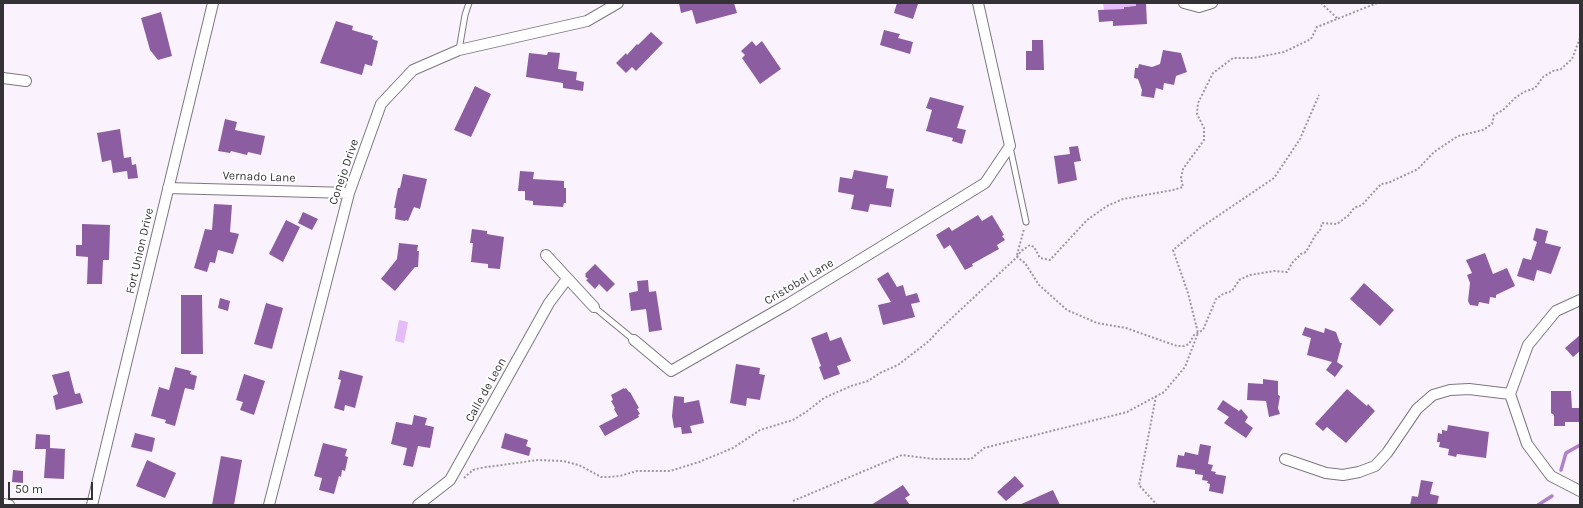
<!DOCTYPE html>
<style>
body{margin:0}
#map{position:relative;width:1583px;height:508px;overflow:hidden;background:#faf3fd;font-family:Karla,sans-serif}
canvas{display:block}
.frame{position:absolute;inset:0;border:4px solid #343236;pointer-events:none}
.scale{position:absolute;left:8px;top:482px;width:85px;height:18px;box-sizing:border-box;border:2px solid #343236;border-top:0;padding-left:5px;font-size:12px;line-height:14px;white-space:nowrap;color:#343236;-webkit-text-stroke:3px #fff;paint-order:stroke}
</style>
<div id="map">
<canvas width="1583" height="508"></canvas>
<div class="frame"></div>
<div class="scale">50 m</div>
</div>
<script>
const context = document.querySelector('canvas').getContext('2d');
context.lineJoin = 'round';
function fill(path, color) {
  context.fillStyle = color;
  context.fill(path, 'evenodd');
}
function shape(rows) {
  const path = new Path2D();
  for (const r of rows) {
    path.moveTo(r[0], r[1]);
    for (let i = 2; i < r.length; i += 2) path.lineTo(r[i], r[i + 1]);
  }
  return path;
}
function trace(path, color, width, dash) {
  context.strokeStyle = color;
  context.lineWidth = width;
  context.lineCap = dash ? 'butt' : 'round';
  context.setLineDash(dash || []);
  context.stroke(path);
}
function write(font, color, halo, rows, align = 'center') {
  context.font = font + ' Karla,sans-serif';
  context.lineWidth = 4;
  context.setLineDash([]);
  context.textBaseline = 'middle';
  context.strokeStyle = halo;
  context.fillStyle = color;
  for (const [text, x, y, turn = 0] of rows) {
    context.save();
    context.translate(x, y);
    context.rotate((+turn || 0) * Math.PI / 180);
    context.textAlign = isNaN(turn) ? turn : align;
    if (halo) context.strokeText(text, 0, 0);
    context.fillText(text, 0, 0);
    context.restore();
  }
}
fill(shape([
 [1103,3,1136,3,1136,8,1129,6,1124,7,1124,9,1104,10],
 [399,320,408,322,404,343,395,341]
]), '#e5bcf9');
trace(shape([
 [1561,470,1566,453,1580,445],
 [1538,505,1552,496]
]), '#b181c7', 3.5);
fill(shape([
 [679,3,734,3,737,13,696,24,692,10,681,13],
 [897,3,913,3,918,4,913,19,894,13],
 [1136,3,1146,3,1147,24,1113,26,1113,21,1099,22,1098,10,1124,9,1124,7,1136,6],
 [161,12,172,56,158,60,150,50,141,18],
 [336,21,353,26,352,30,373,36,372,39,378,41,372,66,365,64,362,75,320,63],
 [884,30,900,34,898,38,913,42,910,54,880,45],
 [651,32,663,43,636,71,632,67,626,73,616,63,626,53,627,55,637,44,638,45],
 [1032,40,1043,40,1044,70,1026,70,1026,51,1032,51],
 [752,41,756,46,762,41,781,69,760,84,742,58,745,55,741,51],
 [1163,50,1181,53,1187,72,1176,76,1174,85,1164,83,1163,90,1156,88,1154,98,1141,96,1142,90,1138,79,1134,78,1135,68,1138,68,1139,64,1152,67,1160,64],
 [548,52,560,53,558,69,577,72,576,80,584,82,583,91,563,88,563,83,526,77,529,53,547,55],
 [475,86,491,94,471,137,454,130],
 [930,97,964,106,957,128,966,130,962,144,952,141,953,138,926,131,932,110,926,108],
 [225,119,237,122,235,130,265,136,261,155,248,152,247,155,231,151,230,153,218,151],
 [120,129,124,158,131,157,132,165,136,164,138,178,128,179,127,171,113,173,111,160,102,162,97,133],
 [1078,146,1081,161,1074,162,1077,180,1058,184,1054,156,1070,154,1069,147],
 [854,170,888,176,886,188,894,189,891,207,870,204,868,212,851,209,854,195,838,192,840,177,852,179],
 [520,171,534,172,533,179,564,181,564,188,566,188,566,203,564,203,563,207,533,205,533,201,525,200,525,191,518,191],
 [403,174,427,179,420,209,414,207,408,221,406,220,405,221,395,219,396,208,394,208,398,188,400,188],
 [214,204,232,205,230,232,239,234,233,254,218,250,215,263,210,262,207,272,194,268,205,229,212,230],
 [303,212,318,219,312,230,298,223],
 [978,215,982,221,992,215,1004,235,1002,236,1005,240,997,245,999,249,972,264,973,266,965,270,950,245,944,249,936,235,949,227,952,231],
 [286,220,300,227,283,262,269,254],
 [82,224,110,225,109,260,103,260,102,284,87,284,88,257,76,256,76,245,82,245],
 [1536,228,1548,231,1545,243,1561,247,1551,274,1537,270,1534,281,1517,276,1523,258,1531,260,1537,242,1533,240],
 [472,229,487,231,487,234,504,237,500,269,488,268,488,264,471,262,473,243,470,243],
 [399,243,418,245,417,251,419,251,418,267,415,267,395,291,381,279,397,259],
 [1485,253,1493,274,1507,268,1515,286,1496,295,1496,298,1490,297,1489,304,1479,302,1478,306,1470,305,1468,301,1470,283,1467,275,1472,273,1466,260],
 [595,264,615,284,607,292,599,284,595,289,586,280,588,279,585,276,586,275,585,274],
 [888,272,897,287,903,285,906,296,917,293,920,302,911,304,915,317,883,325,878,305,891,302,877,279],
 [648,280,649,292,656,291,662,330,649,332,646,309,631,311,629,293,638,291,637,281],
 [1364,283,1394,310,1380,326,1350,299],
 [181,295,202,295,203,354,181,354],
 [220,298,230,301,228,311,218,308],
 [266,303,283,308,272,349,254,344],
 [1305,327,1324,333,1325,328,1336,332,1340,343,1342,343,1337,362,1343,366,1335,377,1326,370,1332,362,1307,355,1311,338,1302,335],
 [827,332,830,341,841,337,851,361,837,366,840,374,824,380,819,367,821,366,811,338],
 [1580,335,1580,351,1573,357,1565,348],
 [736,364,760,368,759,374,765,375,760,400,747,398,746,406,730,403],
 [175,367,191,371,190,374,197,376,194,390,185,388,175,426,165,423,166,420,151,416,159,387,169,390],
 [340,370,363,376,355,408,345,405,344,411,334,408,341,380,338,379],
 [69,371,75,394,80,393,83,403,56,410,53,396,58,394,52,375],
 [244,374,265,381,254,415,240,410,243,402,236,400],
 [1263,379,1278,381,1278,395,1280,396,1278,408,1280,414,1269,417,1266,401,1247,400,1248,383,1263,384],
 [624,388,624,389,626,388,629,392,630,392,639,408,637,409,640,414,638,415,639,417,605,436,599,426,618,416,614,409,615,408,611,401,613,400,611,395],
 [1347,389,1367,406,1368,404,1375,411,1346,443,1327,427,1323,431,1315,424],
 [1551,391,1571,391,1572,408,1580,408,1580,422,1565,422,1565,426,1554,426,1554,415,1551,413],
 [674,396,684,397,684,403,699,400,704,423,690,426,692,433,682,434,681,427,674,428,672,416],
 [1223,400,1239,411,1241,409,1248,417,1245,422,1253,428,1246,438,1224,423,1229,417,1217,409],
 [414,415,427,418,425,425,434,427,430,448,418,446,413,467,403,465,407,448,391,444,396,422,412,425],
 [1448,425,1489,432,1486,458,1457,454,1456,457,1448,455,1449,449,1439,447,1440,442,1437,442,1438,433,1442,434,1442,430,1447,431],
 [135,433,155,438,152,452,131,447],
 [505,433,528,440,526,446,531,448,529,456,501,448],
 [36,434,50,435,50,448,65,449,64,479,44,478,46,449,35,449],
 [323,443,347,449,345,456,348,457,345,471,342,470,341,477,339,476,334,494,319,490,322,478,314,476],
 [1200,444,1211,446,1208,464,1213,465,1211,471,1216,472,1215,474,1226,476,1223,494,1209,491,1210,484,1207,483,1208,481,1202,480,1203,475,1195,474,1195,470,1176,467,1178,455,1184,456,1185,452,1198,455],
 [221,456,242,460,234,505,212,505],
 [147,460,176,473,165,498,136,486],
 [13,470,23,471,23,483,12,482],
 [1015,476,1024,486,1006,501,997,492],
 [1421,480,1433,482,1430,494,1439,496,1437,505,1410,505,1412,496,1418,497],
 [903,485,910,495,905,498,910,505,871,505],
 [1053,490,1060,505,1019,505]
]), '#8c5ea1');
const service = shape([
 [459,50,465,15,469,3],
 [1010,147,1026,222],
 [594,307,634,340]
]);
const minor = shape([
 [1184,3,1199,7,1212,3],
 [3,78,26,81],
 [168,188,349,193],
 [546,255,594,307],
 [1580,300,1556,311,1528,345,1510,394,1527,444,1551,476,1580,491],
 [634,340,671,371,788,304,985,183,1010,146,978,3],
 [1285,459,1326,473,1343,475,1359,472,1375,466,1387,453,1417,409,1433,395,1450,390,1469,389,1510,394],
 [3,504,9,505],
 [92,505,213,3],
 [269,505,349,193,381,104,413,70,459,50,587,21,618,3],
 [418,505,450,480,549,303,567,279]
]);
trace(service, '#7d7780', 7);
trace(minor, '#7d7780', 12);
trace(shape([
 [1321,3,1338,19],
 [1017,255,1024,229],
 [1017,257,1021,251,1030,245,1034,247,1040,258,1050,260,1087,220,1107,206,1123,199,1173,190,1183,187,1181,178,1183,169,1204,140,1204,128,1197,114,1198,103,1213,73,1233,58,1253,58,1284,52,1311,39,1317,27,1377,3],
 [1156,396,1139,485,1157,505],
 [464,478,473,470,480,468,538,460,563,461,579,465,601,477,608,477,620,476,637,471,670,471,699,462,733,448,760,430,793,420,806,412,824,398,851,386,868,381,880,373,898,365,929,341,939,330,1017,257,1025,263,1039,285,1067,310,1097,323,1126,328,1177,346,1184,346,1189,344,1194,335,1203,330,1216,299,1223,294,1232,291,1239,280,1250,275,1274,271,1287,272,1292,263,1301,254,1306,252,1316,234,1320,231,1322,223,1337,224,1349,215,1354,208,1362,205,1381,184,1388,183,1418,169,1434,152,1458,136,1483,130,1492,124,1494,115,1503,110,1515,98,1524,92,1535,88,1543,77,1553,71,1561,69,1572,59,1580,38],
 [793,501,902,455,934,459,971,459,984,448,1127,412,1164,392,1185,367,1198,333,1188,293,1173,250,1200,228,1274,178,1300,139,1319,95]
]), '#9d98a0', 2, [2, 2]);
trace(service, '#fff', 5);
trace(minor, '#fff', 10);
write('12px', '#343236', '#fff', [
 ["Conejo Drive",344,172,-71],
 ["Vernado Lane",259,177,2],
 ["Fort Union Drive",140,251,-77],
 ["Cristobal Lane",799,282,-31],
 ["Calle de Leon",486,390,-61]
]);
</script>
